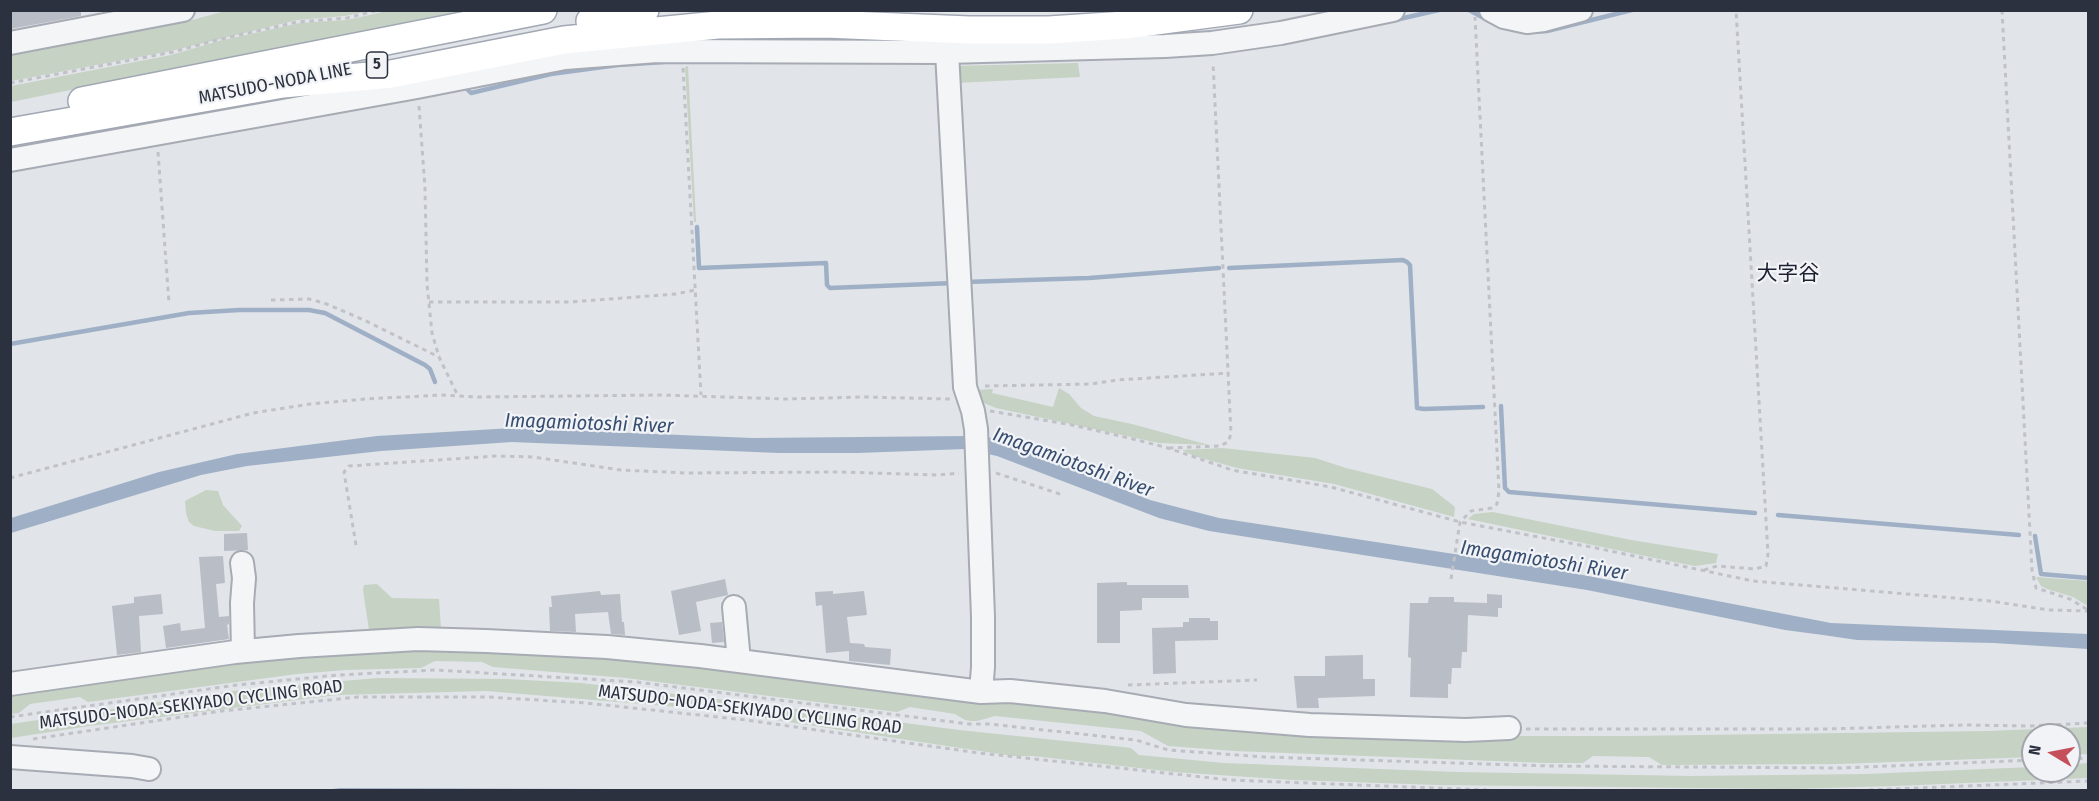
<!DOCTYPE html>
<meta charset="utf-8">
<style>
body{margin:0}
#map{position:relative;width:2099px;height:801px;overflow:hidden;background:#e1e4e9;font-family:"Fira Sans Condensed",sans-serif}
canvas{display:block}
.frame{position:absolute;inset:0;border:12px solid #2b313f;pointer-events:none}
.north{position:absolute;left:2021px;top:723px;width:60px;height:60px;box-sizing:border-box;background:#f1f3f6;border:2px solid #a2a5ad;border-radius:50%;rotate:280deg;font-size:16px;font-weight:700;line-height:24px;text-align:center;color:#2b313f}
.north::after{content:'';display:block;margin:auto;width:21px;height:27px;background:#c54f5b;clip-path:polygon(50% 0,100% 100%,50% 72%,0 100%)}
</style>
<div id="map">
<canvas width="2099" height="801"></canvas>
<div class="frame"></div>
<div class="north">N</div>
</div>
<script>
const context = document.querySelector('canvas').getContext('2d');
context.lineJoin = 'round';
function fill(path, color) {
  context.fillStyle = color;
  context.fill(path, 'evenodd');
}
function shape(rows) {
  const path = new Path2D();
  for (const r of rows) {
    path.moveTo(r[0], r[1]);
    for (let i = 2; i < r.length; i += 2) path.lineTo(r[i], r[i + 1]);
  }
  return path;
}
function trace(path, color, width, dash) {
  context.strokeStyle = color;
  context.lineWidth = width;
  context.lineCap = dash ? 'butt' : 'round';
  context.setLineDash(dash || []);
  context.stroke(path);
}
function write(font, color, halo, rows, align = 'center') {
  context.font = font + ' "Fira Sans Condensed","Noto Sans JP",sans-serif';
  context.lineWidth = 4.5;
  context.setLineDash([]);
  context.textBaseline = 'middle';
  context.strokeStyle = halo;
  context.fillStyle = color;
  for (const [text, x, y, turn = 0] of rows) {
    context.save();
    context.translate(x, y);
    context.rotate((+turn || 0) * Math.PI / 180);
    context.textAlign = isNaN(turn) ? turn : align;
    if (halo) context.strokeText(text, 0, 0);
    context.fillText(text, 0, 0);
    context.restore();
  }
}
fill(shape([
 [225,11,369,11,345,16,297,20,171,51,11,81,11,55,185,22],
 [387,11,461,11,11,102,11,86,171,55,219,41,300,23,347,20],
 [1078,63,1080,77,955,83,952,66],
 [688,66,696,222,694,222,685,67],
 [326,90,327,97,11,154,11,141],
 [1059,388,1069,394,1081,408,1094,416,1132,424,1209,445,1159,443,996,408,979,401,976,390,993,389,992,393,1053,407],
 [1222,448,1315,458,1346,468,1432,489,1455,507,1454,517,1334,484,1237,468,1194,456,1182,450],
 [206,490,218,491,223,505,242,526,239,531,215,531,194,526,189,522,186,513,185,501],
 [1493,512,1631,540,1718,554,1716,563,1695,566,1674,562,1468,519,1474,514],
 [2036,577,2088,581,2088,606,2073,597,2047,589,2041,586],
 [377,584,392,598,439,599,441,629,369,630,363,590,364,585],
 [491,646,1495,736,1628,736,1988,731,2088,727,2088,754,2069,755,2069,735,2033,735,2033,757,1838,764,1662,765,1649,757,1593,756,1583,763,1546,763,1235,751,1168,746,1141,731,995,716,977,721,971,721,965,720,955,714,910,707,897,712,626,678,493,667,482,662,435,661,421,668,345,670,297,674,88,702,80,697,30,704,19,713,11,714,10,691,252,655],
 [378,678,507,679,581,683,743,702,959,730,1123,747,1131,748,1139,755,1224,763,1457,772,1692,776,1866,774,2033,767,2033,771,2069,771,2069,765,2088,763,2088,778,1895,786,1788,789,1437,785,1293,780,1174,772,1033,756,1013,756,703,709,486,691,337,695,89,726,11,738,11,724,247,689]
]), '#c6d2c3');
fill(shape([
 [513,428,752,438,967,436,993,438,1150,500,1219,518,1552,569,1831,623,2088,634,2088,649,1994,643,1857,640,1823,635,1785,630,1587,590,1209,531,1159,518,997,456,965,449,858,453,779,453,512,442,381,451,247,466,201,475,11,533,11,518,159,472,237,454,377,436],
 [340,788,609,789,618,790,325,790]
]), '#9fb0c6');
trace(shape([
 [1469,10,1491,22],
 [1395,20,1439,10],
 [1527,32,1547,31,1632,10],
 [467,89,471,93,551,74,618,65,664,62],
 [697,227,699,268,826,263,827,285,830,288,954,283],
 [1229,268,1403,260,1407,262,1410,265,1417,408,1424,409,1483,407],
 [965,282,1089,278,1219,268],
 [10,344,189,313,239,310,309,310,325,313,425,365,430,369,435,382],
 [1501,406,1505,488,1509,492,1755,513],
 [1778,515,2019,535],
 [2035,536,2041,574,2088,578]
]), '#9fb0c6', 4.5);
fill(shape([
 [10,10,81,10,81,16,10,29],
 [247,533,248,550,224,551,224,534],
 [223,556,225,583,216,584,219,617,229,616,229,624,227,625,229,639,166,648,163,626,180,623,181,631,205,628,199,557],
 [725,579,728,595,696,602,701,631,679,635,671,591],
 [1127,582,1127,585,1188,585,1189,598,1142,598,1142,610,1120,611,1120,643,1097,643,1097,583],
 [600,591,601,595,620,594,622,622,624,622,625,635,611,634,608,612,575,614,576,632,550,631,549,607,552,607,551,596],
 [833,591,833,594,864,591,867,615,847,617,850,643,864,644,865,647,891,649,890,665,849,661,849,651,826,653,822,605,816,606,815,592],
 [161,594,163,614,139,616,141,652,117,655,112,606,134,603,134,597],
 [1487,594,1502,595,1502,608,1498,608,1498,617,1468,615,1467,652,1462,652,1461,668,1452,668,1451,684,1448,684,1448,698,1410,697,1411,658,1408,657,1410,603,1428,603,1429,597,1454,597,1454,602,1487,603],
 [1189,618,1210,618,1210,621,1218,621,1218,640,1175,641,1176,673,1153,674,1152,628,1183,627,1183,622,1189,622],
 [722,622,724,642,712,643,710,623],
 [1363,655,1363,679,1375,679,1375,696,1318,698,1319,708,1297,708,1294,676,1325,676,1325,656]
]), '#b9bdc5');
const minor = shape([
 [1491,10,1504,17,1527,22,1544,20,1581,10],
 [10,43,183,10],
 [947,52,965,387,973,411,976,429,983,617,983,667,981,692],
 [10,160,417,87,565,58,657,51,947,52,1165,46,1212,43,1281,33,1393,10],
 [242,563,244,578,242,603,243,651],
 [734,607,739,661],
 [10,684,235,652,299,646,418,639,486,641,607,647,700,656,981,692,1010,691,1105,701,1186,715,1310,725,1466,730,1509,728],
 [10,757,132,766,149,769]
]);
const major = shape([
 [590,21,645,10],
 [283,84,391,74,564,40,718,25,825,24,969,30,1049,30,1125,25,1239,10],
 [82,101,543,10],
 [10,132,300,81]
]);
trace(minor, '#a7abb3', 26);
trace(major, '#a1a8b4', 30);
trace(shape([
 [2002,10,2032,570,2036,588,2070,599,2088,610],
 [683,68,701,395],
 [10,83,173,52,217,40,297,22,347,18,378,10],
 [419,106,425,188,427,284,432,333,439,357],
 [158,152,169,303],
 [271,300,309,299,324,303,364,320,439,357,458,396],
 [429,302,570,302,676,294,695,290],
 [985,386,1091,384,1117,380,1229,373],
 [990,411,1072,425,1133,439,1168,448,1232,470,1331,487,1460,522,1596,548,1753,581,1990,601,2049,610,2088,611],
 [1169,448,1220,446,1228,442,1231,434,1213,62],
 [996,473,1063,495],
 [10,478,253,413,310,404,366,399,441,395,479,397,661,395,786,399,864,397,950,399],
 [356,545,344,472,349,466,496,456,533,457,621,470,687,473,840,472,938,475,959,473],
 [1704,570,1717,566,1755,569,1766,566,1768,554,1736,10],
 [1451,579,1460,522,1471,511,1492,508,1497,504,1499,491,1475,17],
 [1128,685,1257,680],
 [10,717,237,685,338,675,436,670,636,682,969,724,989,724,1136,740,1168,750,1265,757,1549,766,1841,768,2033,760],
 [1526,729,1825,729,1964,725,2030,726,2088,723],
 [33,739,222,711,358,697,488,697,586,703,746,720,979,753,1230,780,1487,790],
 [2069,759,2088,758],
 [1869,790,2088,781]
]), '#c0c2c7', 3, [4.5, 4.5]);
trace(minor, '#f4f5f7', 22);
trace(major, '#fff', 27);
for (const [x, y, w] of [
 [377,65,21]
]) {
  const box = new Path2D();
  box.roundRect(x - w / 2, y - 13, w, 26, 4.5);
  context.fillStyle = '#f1f3f6';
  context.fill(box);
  trace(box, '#2b313f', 1.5);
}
write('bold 16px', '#2b313f', null, [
 ["5",377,65]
]);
write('18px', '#2b313f', '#f1f3f6', [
 ["MATSUDO-NODA LINE",275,84,-11],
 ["MATSUDO-NODA-SEKIYADO CYCLING ROAD",191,705,-7],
 ["MATSUDO-NODA-SEKIYADO CYCLING ROAD",750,710,7]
]);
write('italic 20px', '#374e70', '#f1f3f6', [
 ["Imagamiotoshi River",589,424,2],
 ["Imagamiotoshi River",1073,463,20],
 ["Imagamiotoshi River",1544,561,9]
]);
write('21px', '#1d2230', '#f1f3f6', [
 ["大字谷",1788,274]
]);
</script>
